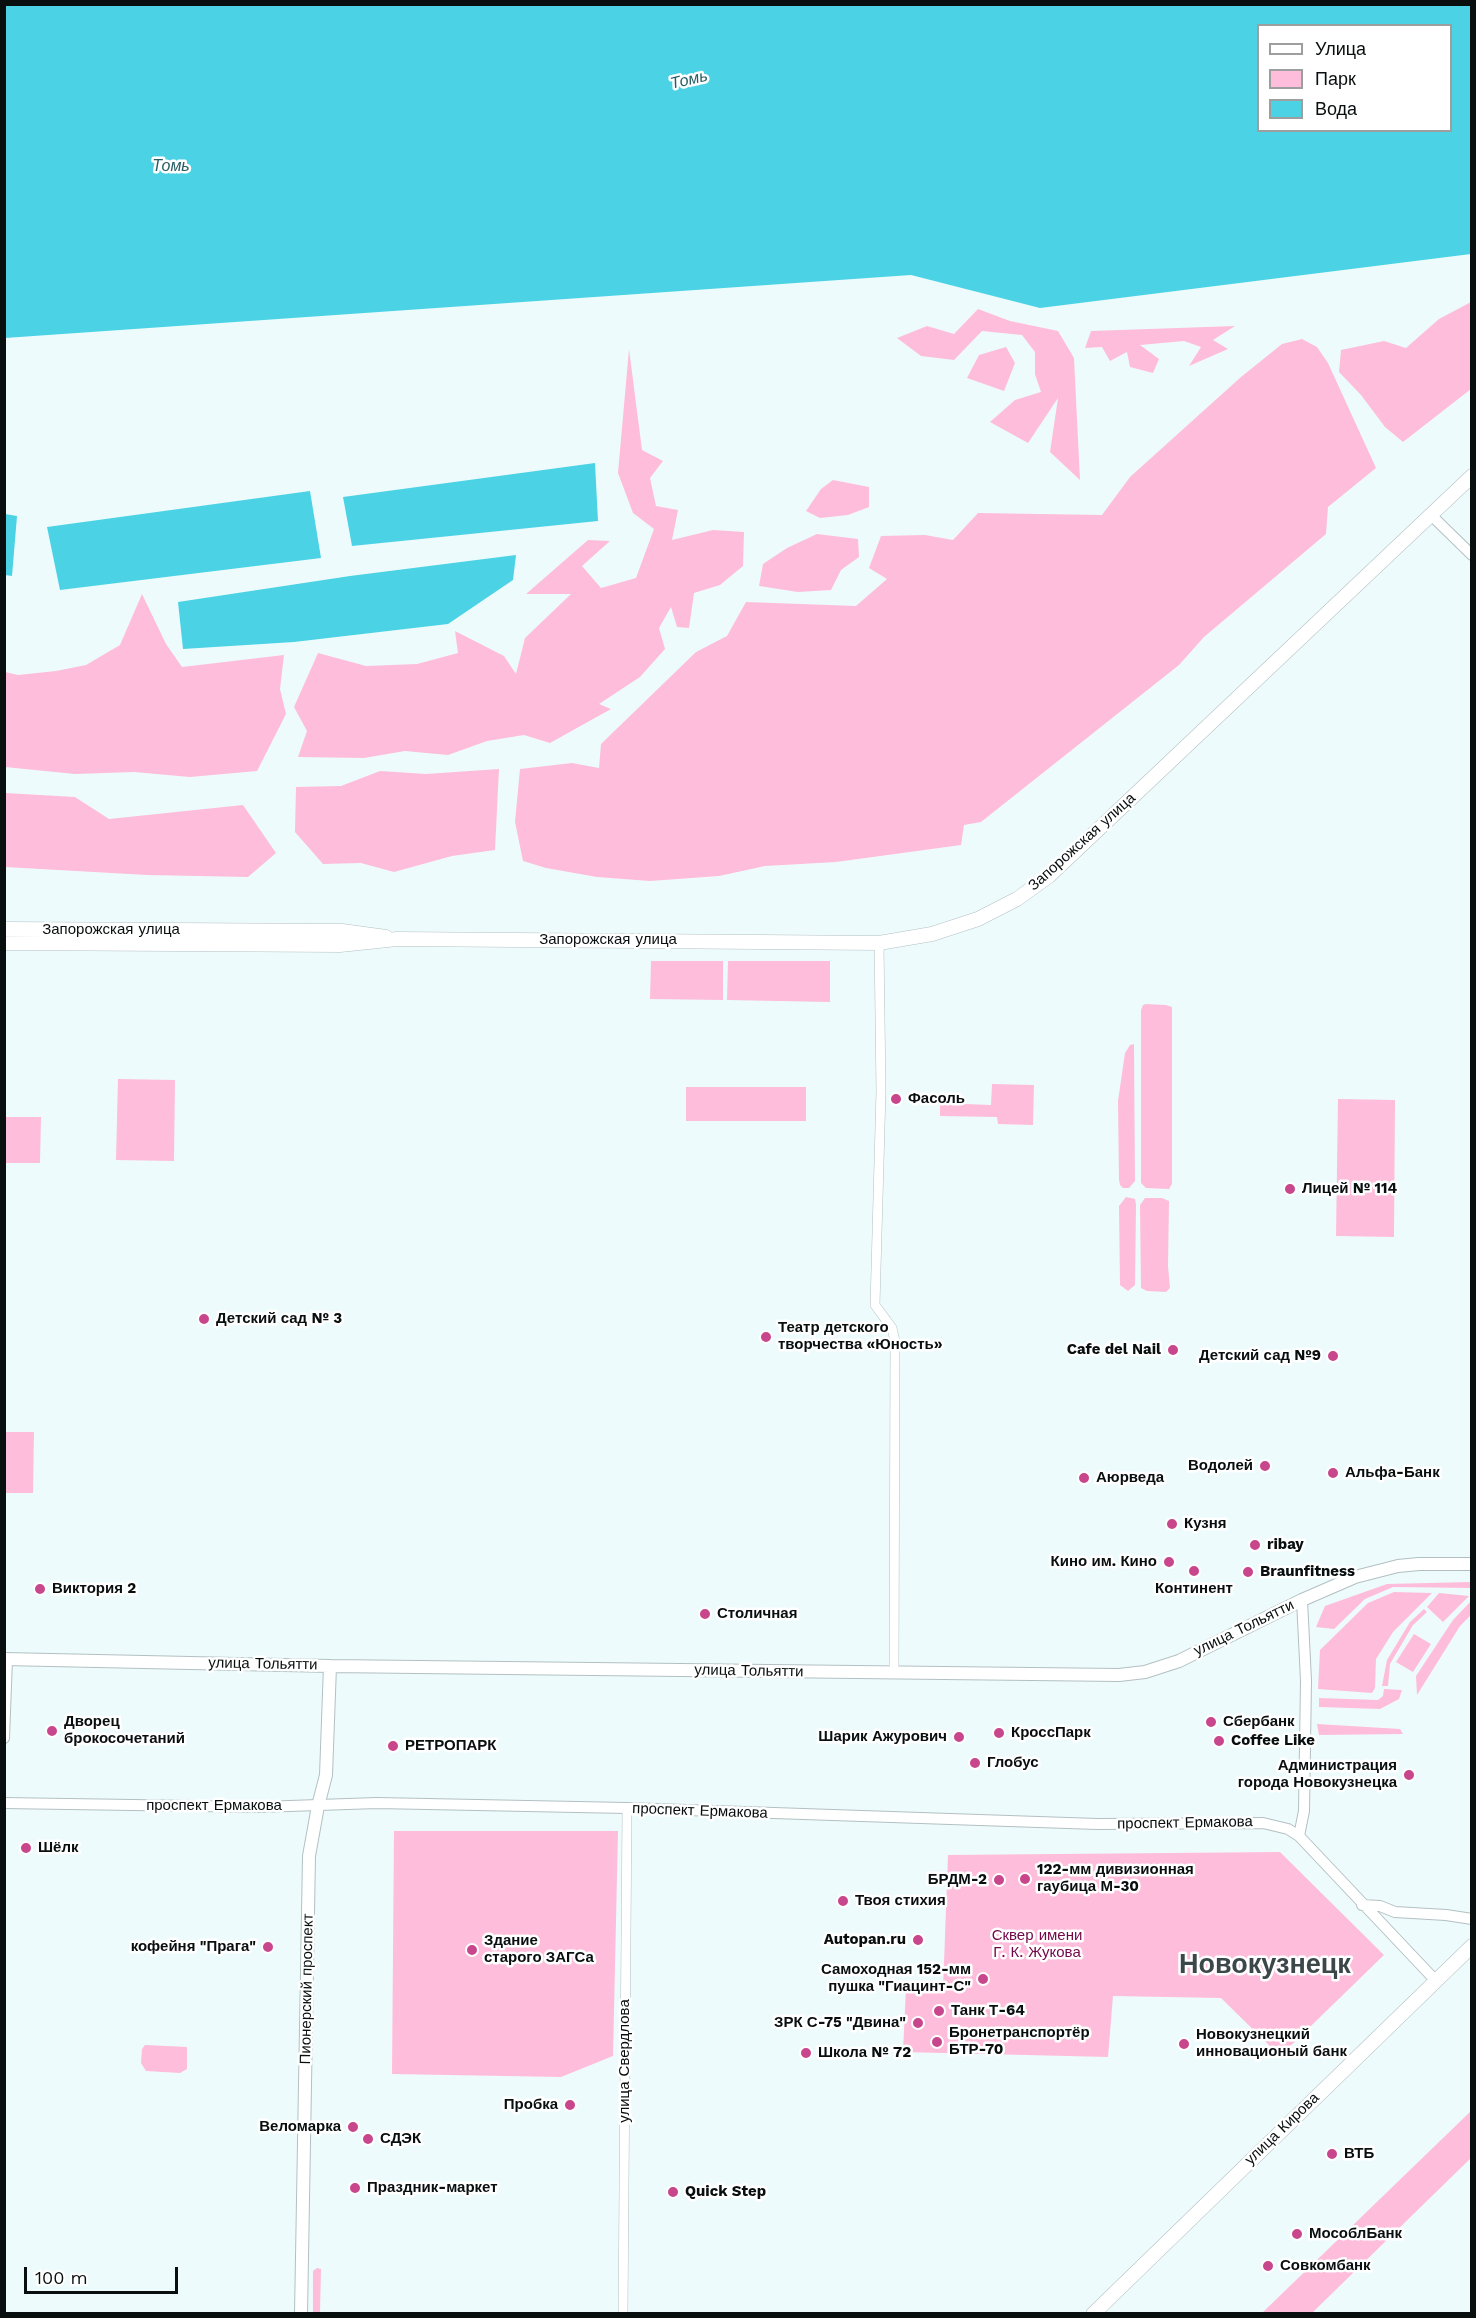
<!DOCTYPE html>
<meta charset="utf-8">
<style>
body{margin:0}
#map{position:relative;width:1476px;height:2318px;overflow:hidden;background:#eefbfd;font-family:"Work Sans",sans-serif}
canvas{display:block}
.frame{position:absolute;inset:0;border:6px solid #090e0e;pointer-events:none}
.legend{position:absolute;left:1257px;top:24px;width:195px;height:108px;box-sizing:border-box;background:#fff;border:2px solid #9d9f9f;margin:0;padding:8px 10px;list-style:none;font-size:18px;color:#090e0e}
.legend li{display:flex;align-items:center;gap:12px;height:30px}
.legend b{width:30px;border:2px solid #9d9f9f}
.scale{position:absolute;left:24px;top:2267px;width:154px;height:27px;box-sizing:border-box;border:3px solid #090e0e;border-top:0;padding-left:8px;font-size:18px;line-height:21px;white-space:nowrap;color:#090e0e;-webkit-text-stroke:4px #fff;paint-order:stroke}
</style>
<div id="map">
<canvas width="1476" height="2318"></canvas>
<div class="frame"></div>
<ul class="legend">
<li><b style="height:8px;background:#fff"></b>Улица</li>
<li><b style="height:16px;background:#febdda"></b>Парк</li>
<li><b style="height:16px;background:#4bd3e5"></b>Вода</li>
</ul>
<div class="scale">100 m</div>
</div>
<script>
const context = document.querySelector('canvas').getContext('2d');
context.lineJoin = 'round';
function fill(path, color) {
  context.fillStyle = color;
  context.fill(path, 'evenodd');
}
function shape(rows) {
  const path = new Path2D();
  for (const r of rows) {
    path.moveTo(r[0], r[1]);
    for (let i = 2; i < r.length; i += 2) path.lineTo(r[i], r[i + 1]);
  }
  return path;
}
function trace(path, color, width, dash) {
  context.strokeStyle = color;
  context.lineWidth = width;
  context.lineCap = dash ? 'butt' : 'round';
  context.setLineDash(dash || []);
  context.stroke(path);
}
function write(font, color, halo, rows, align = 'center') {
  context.font = font + ' "Work Sans",sans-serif';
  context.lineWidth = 5;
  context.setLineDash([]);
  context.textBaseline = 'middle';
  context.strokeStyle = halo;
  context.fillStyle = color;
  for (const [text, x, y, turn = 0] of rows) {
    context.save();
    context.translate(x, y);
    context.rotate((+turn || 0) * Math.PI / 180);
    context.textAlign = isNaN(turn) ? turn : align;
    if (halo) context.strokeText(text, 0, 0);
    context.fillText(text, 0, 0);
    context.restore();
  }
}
fill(shape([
 [1471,302,1471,389,1403,442,1385,427,1361,395,1339,372,1341,350,1384,341,1406,348,1439,319],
 [978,309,1010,321,1058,331,1074,358,1080,480,1050,452,1058,398,1028,443,990,422,1015,400,1041,392,1035,374,1035,352,1022,335,982,331,954,360,921,356,897,338,927,326,954,334],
 [1235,326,1213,340,1228,349,1189,366,1201,347,1184,341,1140,345,1159,359,1153,373,1130,367,1127,352,1110,361,1102,347,1085,348,1091,331],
 [1302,339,1317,347,1328,363,1376,468,1328,507,1326,534,1204,637,1179,665,981,822,964,825,961,845,836,862,765,866,719,876,650,881,597,877,546,868,523,861,515,822,520,769,572,763,599,768,601,744,696,652,727,636,746,602,856,606,887,579,869,568,881,536,925,535,953,540,978,513,1102,515,1130,477,1241,377,1282,344],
 [1006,347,1015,363,1004,391,967,378,979,355],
 [629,349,642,450,663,461,650,478,656,506,678,510,672,540,713,530,744,532,743,566,720,585,694,593,689,628,677,627,671,607,659,628,665,649,640,677,599,704,611,709,550,743,524,735,487,741,448,755,405,751,364,758,298,757,307,731,294,707,318,653,366,666,417,664,458,653,455,631,504,656,516,674,525,638,571,594,526,594,588,540,610,541,582,566,601,588,636,578,654,529,633,513,618,473],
 [833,480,869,487,869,507,848,515,820,518,806,511,821,489],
 [817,534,858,539,859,557,841,570,831,590,798,592,759,586,763,564,787,548],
 [142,594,166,644,182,667,284,655,280,689,286,714,257,771,190,777,134,772,75,774,5,767,5,672,18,675,56,671,86,665,120,645],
 [499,769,495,850,452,856,394,872,361,863,323,864,295,832,296,787,341,786,380,771,426,774],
 [5,793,75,797,109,819,243,805,276,853,248,877,147,875,5,867],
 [651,961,723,961,723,1000,650,999],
 [728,961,830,961,830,1002,727,1000],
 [1146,1004,1166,1005,1172,1007,1172,1184,1169,1189,1146,1188,1141,1183,1141,1010,1143,1005],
 [1134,1044,1135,1181,1129,1188,1123,1188,1120,1185,1119,1180,1118,1101,1125,1053,1130,1045],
 [118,1079,175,1080,174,1161,116,1160],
 [992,1084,1034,1085,1033,1125,998,1124,997,1117,940,1116,940,1103,991,1105],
 [686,1087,806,1087,806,1121,686,1121],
 [1338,1099,1395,1100,1394,1237,1336,1236],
 [5,1117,41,1117,40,1163,5,1163],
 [1126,1197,1135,1199,1136,1205,1135,1285,1128,1291,1120,1285,1119,1206],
 [1145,1198,1162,1198,1169,1201,1168,1266,1170,1288,1166,1292,1147,1291,1141,1288,1140,1205],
 [5,1432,34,1432,33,1493,5,1493],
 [1471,1582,1471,1588,1393,1587,1365,1599,1334,1629,1316,1627,1325,1606,1387,1584],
 [1394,1592,1432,1593,1393,1632,1376,1659,1375,1688,1372,1693,1318,1689,1320,1650,1368,1603],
 [1439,1593,1469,1596,1443,1622,1427,1607],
 [1471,1601,1471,1615,1460,1626,1417,1695,1416,1676,1453,1620],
 [1424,1609,1427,1612,1413,1625,1390,1664,1388,1686,1382,1686,1387,1660,1410,1622],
 [1414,1634,1431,1644,1413,1672,1396,1662],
 [1384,1689,1402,1690,1399,1699,1380,1709,1319,1707,1319,1698,1378,1700,1383,1696],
 [1317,1724,1400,1729,1403,1734,1319,1735],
 [394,1831,618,1831,613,2056,561,2077,392,2074],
 [1280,1852,1384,1955,1280,2056,1221,1998,1113,1996,1108,2057,903,2052,906,1988,943,1990,948,1855],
 [145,2045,187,2047,187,2069,180,2073,146,2071,141,2063,142,2049],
 [1471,2111,1471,2158,1312,2313,1262,2313],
 [317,2268,321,2269,320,2313,313,2313,313,2271]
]), '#febdda');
fill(shape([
 [5,4,1471,5,1471,254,1040,308,911,275,5,338],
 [1258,26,1450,26,1450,130,1258,130],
 [595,463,598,521,352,546,343,497],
 [310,491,321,558,60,590,47,527],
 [5,514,17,516,12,576,5,575],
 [516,555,513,580,448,624,294,642,183,649,178,602,350,576]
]), '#4bd3e5');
const minor = shape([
 [879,943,881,1091,875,1305,892,1328,895,1341,894,1673],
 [623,2314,627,1808]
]);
const tertiary = shape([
 [1430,514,1472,555],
 [4,1738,7,1659],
 [4,1803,260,1807,377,1803,627,1808,1097,1824,1263,1823,1288,1829,1299,1836,1436,1981],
 [1299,1836,1304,1811,1306,1681,1302,1600],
 [1362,1905,1380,1906,1395,1912,1446,1915,1472,1919]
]);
const secondary = shape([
 [4,1659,330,1666,1119,1675,1145,1672,1179,1661,1302,1600,1355,1577,1398,1566,1419,1564,1472,1564],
 [301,2314,309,1856,318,1806,326,1775,330,1666]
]);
const primary = shape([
 [4,929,342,931,386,937],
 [4,943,340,945,397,939,879,943,932,934,978,919,1017,899,1049,876,1472,476],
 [1093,2314,1472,1946]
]);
trace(minor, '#b3c0c2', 10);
trace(tertiary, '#b3c0c2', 12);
trace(secondary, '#b3c0c2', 14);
trace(primary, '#b3c0c2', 15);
trace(minor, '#fff', 9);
trace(tertiary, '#fff', 10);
trace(secondary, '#fff', 12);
trace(primary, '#fff', 14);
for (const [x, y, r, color] of [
 [896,1099,6,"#c8468c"],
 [1290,1189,6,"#c8468c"],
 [204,1319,6,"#c8468c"],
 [766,1337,6,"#c8468c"],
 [1173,1350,6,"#c8468c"],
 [1333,1356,6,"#c8468c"],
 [1265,1466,6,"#c8468c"],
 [1333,1473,6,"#c8468c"],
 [1084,1478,6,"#c8468c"],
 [1172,1524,6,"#c8468c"],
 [1255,1545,6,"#c8468c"],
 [1169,1562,6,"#c8468c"],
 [1194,1571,6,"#c8468c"],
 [1248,1572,6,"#c8468c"],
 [40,1589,6,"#c8468c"],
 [705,1614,6,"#c8468c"],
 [1211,1722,6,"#c8468c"],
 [52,1731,6,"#c8468c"],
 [999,1733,6,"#c8468c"],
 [959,1737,6,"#c8468c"],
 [1219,1741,6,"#c8468c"],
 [393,1746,6,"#c8468c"],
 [975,1763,6,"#c8468c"],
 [1409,1775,6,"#c8468c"],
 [26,1848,6,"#c8468c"],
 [1025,1879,6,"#c8468c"],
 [999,1880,6,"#c8468c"],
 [843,1901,6,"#c8468c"],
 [918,1940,6,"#c8468c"],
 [268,1947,6,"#c8468c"],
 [472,1950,6,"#c8468c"],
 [983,1979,6,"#c8468c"],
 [939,2011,6,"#c8468c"],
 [918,2023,6,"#c8468c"],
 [937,2042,6,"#c8468c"],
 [1184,2044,6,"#c8468c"],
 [806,2053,6,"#c8468c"],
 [570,2105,6,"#c8468c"],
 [353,2127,6,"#c8468c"],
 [368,2139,6,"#c8468c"],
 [1332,2154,6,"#c8468c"],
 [355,2188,6,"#c8468c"],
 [673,2192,6,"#c8468c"],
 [1297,2234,6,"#c8468c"],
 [1268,2266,6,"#c8468c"]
]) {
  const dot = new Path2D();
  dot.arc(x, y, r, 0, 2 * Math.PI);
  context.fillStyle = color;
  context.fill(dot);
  trace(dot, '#fff', 2);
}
write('15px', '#090e0e', '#fff', [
 ["Запорожская улица",1082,842,-42],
 ["Запорожская улица",111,930],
 ["Запорожская улица",608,940],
 ["улица Тольятти",1244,1628,-26],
 ["улица Тольятти",263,1664,1],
 ["улица Тольятти",749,1671,1],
 ["проспект Ермакова",214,1806],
 ["проспект Ермакова",700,1811,2],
 ["проспект Ермакова",1185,1823,-1],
 ["Пионерский проспект",307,1989,-89],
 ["улица Свердлова",625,2061,-90],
 ["улица Кирова",1282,2129,-44]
]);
write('bold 15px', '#090e0e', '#fff', [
 ["Фасоль",908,1099],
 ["Лицей № 114",1302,1189],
 ["Детский сад № 3",216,1319],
 ["Театр детского",778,1328],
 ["творчества «Юность»",778,1345],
 ["Cafe del Nail",1161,1350,"right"],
 ["Детский сад №9",1321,1356,"right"],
 ["Водолей",1253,1466,"right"],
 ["Альфа-Банк",1345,1473],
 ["Аюрведа",1096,1478],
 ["Кузня",1184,1524],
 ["ribay",1267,1545],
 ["Кино им. Кино",1157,1562,"right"],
 ["Braunfitness",1260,1572],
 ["Виктория 2",52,1589],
 ["Континент",1194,1589,"center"],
 ["Столичная",717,1614],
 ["Дворец",64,1722],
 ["брокосочетаний",64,1739],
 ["Сбербанк",1223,1722],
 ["КроссПарк",1011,1733],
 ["Шарик Ажурович",947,1737,"right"],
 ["Coffee Like",1231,1741],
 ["РЕТРОПАРК",405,1746],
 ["Глобус",987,1763],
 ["Администрация",1397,1766,"right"],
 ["города Новокузнецка",1397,1783,"right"],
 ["Шёлк",38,1848],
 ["122-мм дивизионная",1037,1870],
 ["гаубица М-30",1037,1887],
 ["БРДМ-2",987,1880,"right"],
 ["Твоя стихия",855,1901],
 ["Autopan.ru",906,1940,"right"],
 ["Здание",484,1941],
 ["старого ЗАГСа",484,1958],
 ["кофейня \"Прага\"",256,1947,"right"],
 ["Самоходная 152-мм",971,1970,"right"],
 ["пушка \"Гиацинт-С\"",971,1987,"right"],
 ["Танк Т-64",951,2011],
 ["ЗРК С-75 \"Двина\"",906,2023,"right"],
 ["Бронетранспортёр",949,2033],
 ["БТР-70",949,2050],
 ["Новокузнецкий",1196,2035],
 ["инновационый банк",1196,2052],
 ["Школа № 72",818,2053],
 ["Пробка",558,2105,"right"],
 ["Веломарка",341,2127,"right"],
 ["СДЭК",380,2139],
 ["ВТБ",1344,2154],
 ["Праздник-маркет",367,2188],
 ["Quick Step",685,2192],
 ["МособлБанк",1309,2234],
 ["Совкомбанк",1280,2266]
], 'left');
write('15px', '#720649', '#fff', [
 ["Сквер имени",1037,1936],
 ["Г. К. Жукова",1037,1953]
]);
write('italic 16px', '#275e66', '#fff', [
 ["Томь",689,80,-13],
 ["Томь",171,166]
]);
write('bold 27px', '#3c4749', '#fff', [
 ["Новокузнецк",1265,1965]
]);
</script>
